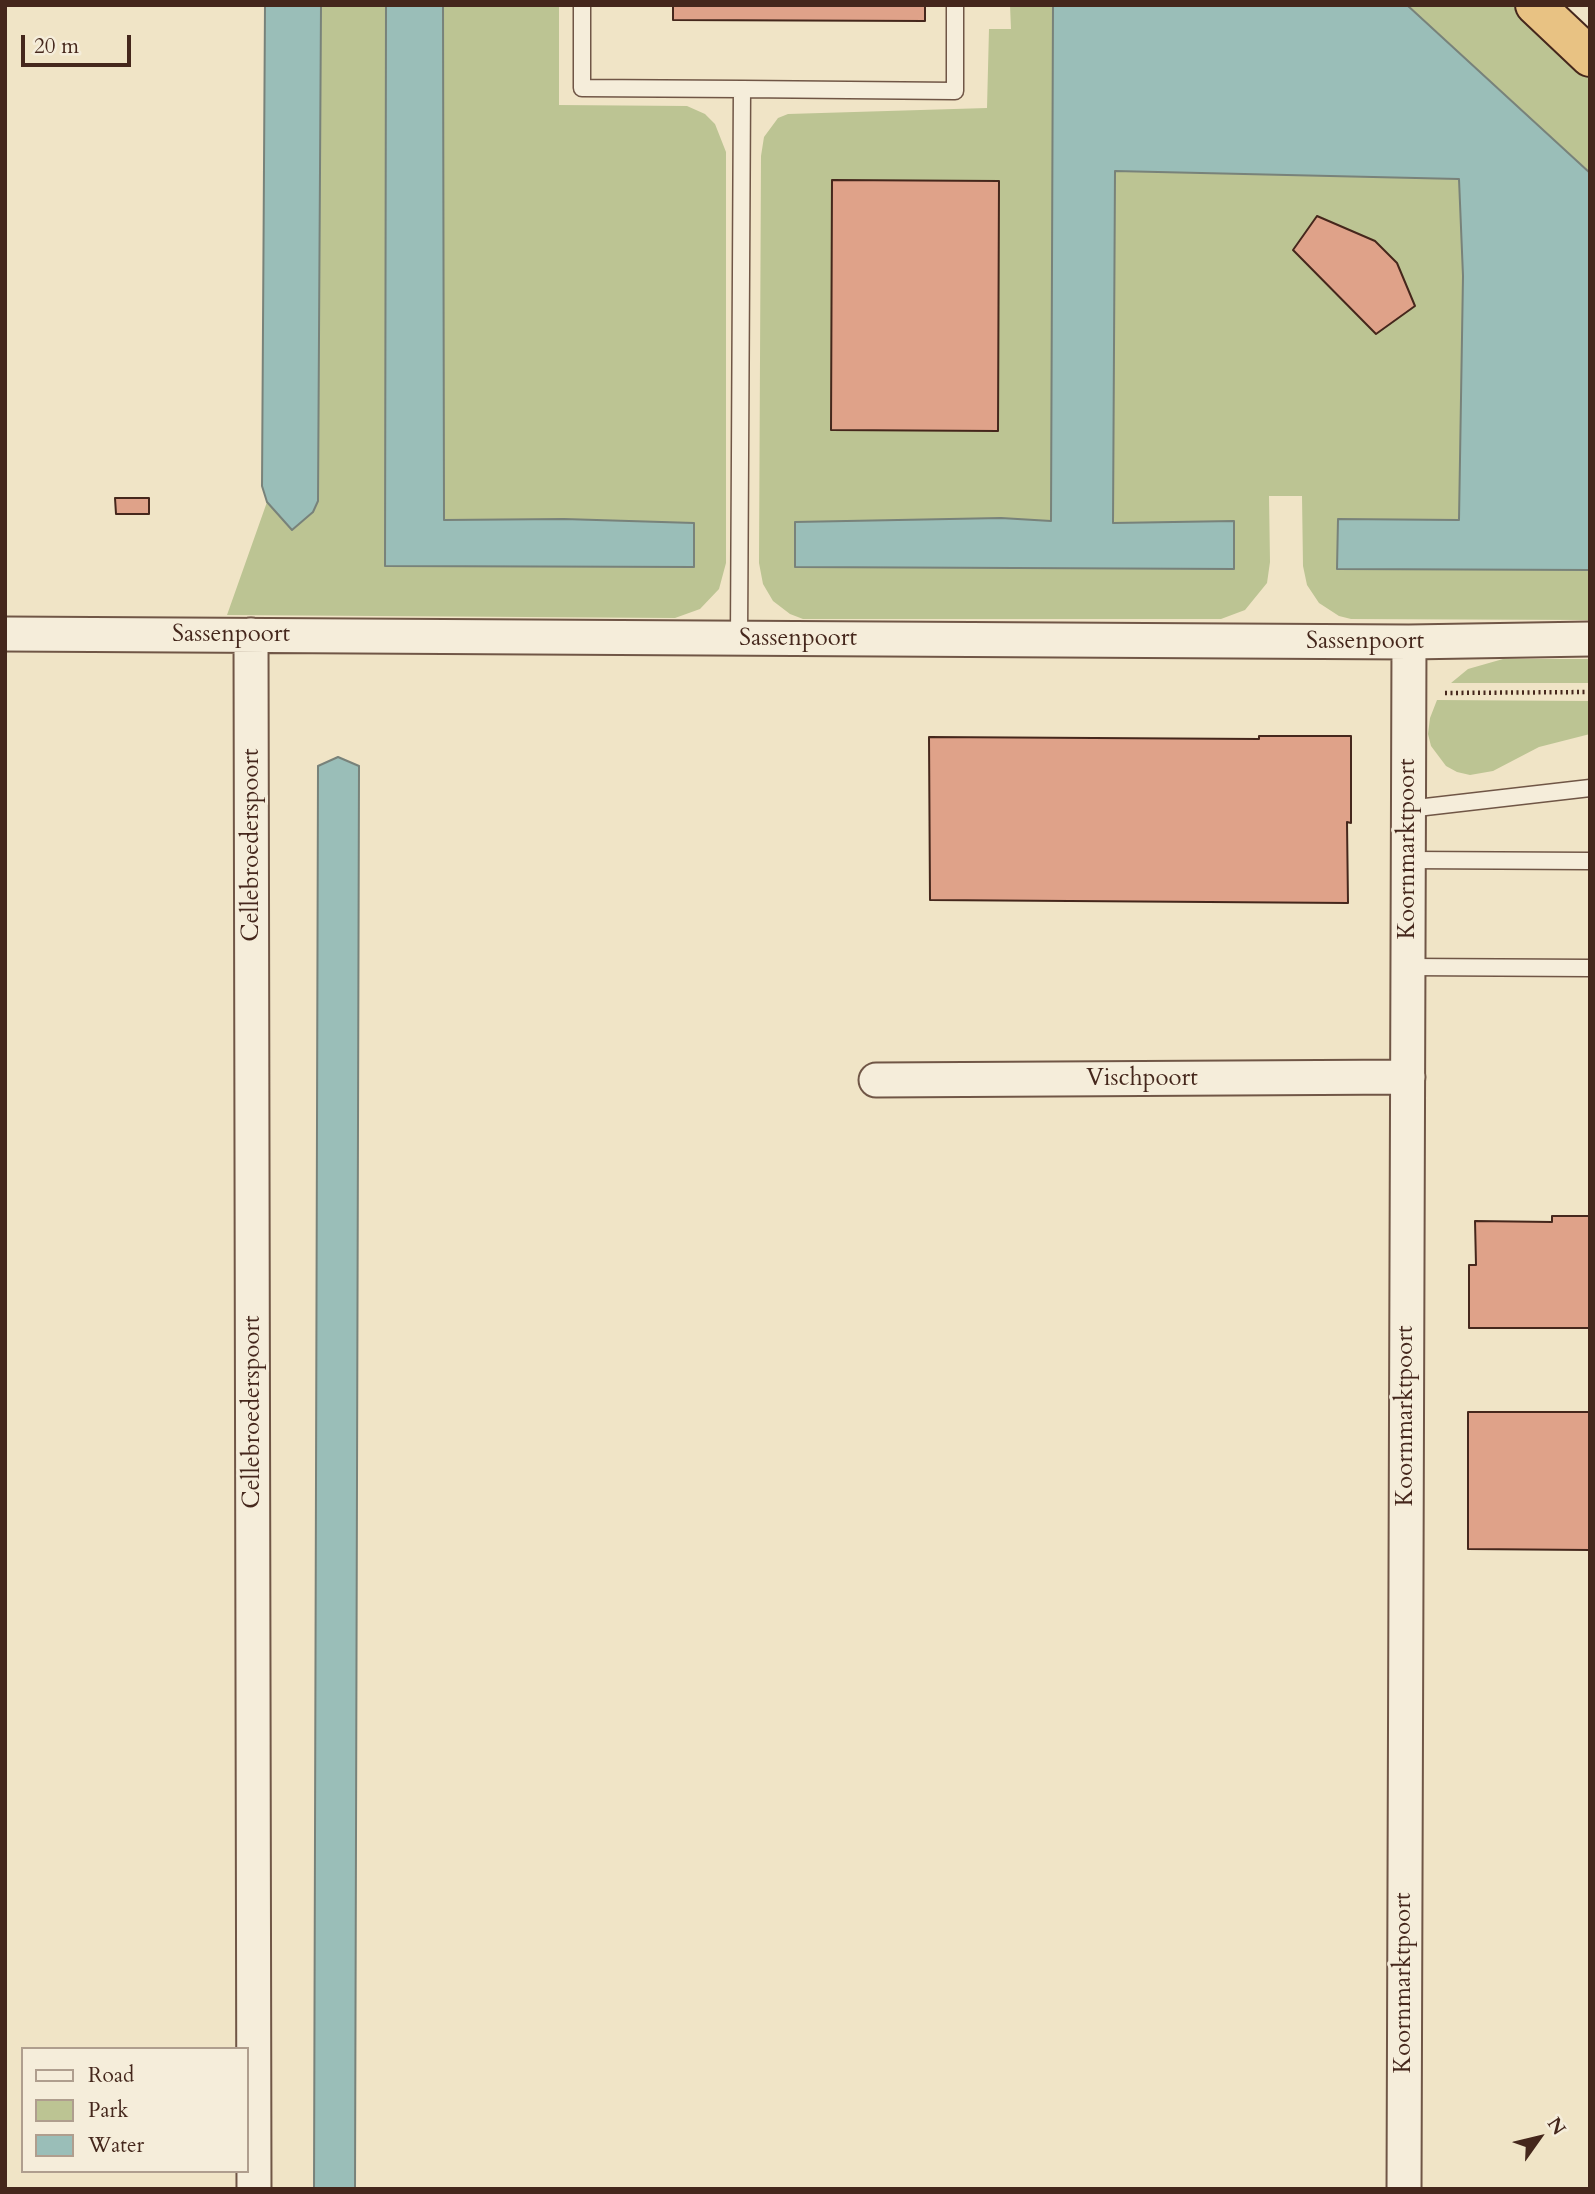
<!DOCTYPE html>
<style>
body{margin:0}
#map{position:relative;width:1595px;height:2194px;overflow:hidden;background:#f0e4c6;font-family:Cardo,serif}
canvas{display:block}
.frame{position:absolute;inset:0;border:7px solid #45271c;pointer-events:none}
.legend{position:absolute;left:21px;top:2047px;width:228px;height:126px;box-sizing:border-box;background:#f5edda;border:2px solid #af9e8e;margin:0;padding:9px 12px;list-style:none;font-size:21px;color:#45271c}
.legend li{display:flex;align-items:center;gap:14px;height:35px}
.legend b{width:35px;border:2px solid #af9e8e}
.north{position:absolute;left:1504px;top:2103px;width:70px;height:70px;-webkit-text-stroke:5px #f5edda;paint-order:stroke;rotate:56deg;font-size:19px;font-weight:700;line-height:28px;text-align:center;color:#45271c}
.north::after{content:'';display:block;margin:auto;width:24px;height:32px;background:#45271c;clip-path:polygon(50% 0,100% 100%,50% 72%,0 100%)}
.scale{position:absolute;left:21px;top:35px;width:110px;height:32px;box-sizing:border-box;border:4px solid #45271c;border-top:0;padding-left:9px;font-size:21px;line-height:24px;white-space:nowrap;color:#45271c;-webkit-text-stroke:5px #f5edda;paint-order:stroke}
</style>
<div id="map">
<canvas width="1595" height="2194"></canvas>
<div class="frame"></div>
<ul class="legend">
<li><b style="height:9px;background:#f5edda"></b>Road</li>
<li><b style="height:19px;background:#bcc493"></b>Park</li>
<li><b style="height:19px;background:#9abeb8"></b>Water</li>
</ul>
<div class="north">N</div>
<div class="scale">20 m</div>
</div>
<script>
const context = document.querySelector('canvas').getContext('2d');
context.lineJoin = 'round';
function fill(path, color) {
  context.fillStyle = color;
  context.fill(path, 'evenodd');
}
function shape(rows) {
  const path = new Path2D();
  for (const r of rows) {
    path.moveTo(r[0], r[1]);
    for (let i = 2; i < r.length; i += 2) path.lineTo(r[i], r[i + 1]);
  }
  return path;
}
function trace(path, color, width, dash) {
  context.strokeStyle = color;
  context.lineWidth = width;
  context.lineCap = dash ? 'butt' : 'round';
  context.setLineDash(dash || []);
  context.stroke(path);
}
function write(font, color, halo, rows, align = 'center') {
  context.font = font + ' Cardo,serif';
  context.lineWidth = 6;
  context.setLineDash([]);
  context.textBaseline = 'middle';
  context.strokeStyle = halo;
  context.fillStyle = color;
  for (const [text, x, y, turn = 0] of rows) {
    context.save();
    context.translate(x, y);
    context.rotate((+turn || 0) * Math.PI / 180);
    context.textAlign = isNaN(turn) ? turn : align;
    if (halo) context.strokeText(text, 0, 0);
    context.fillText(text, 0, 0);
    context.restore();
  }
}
fill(shape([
 [321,5,386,5,385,566,694,523,564,519,444,520,443,5,559,5,559,105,687,106,705,114,715,124,726,152,726,563,719,589,700,609,675,618,227,615,267,502,292,530,313,512,318,501],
 [1010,5,1053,5,1051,521,1001,518,796,522,1234,569,1234,521,1113,524,1114,171,1459,179,1463,276,1459,520,1338,519,1337,569,1590,570,1590,620,1351,619,1339,616,1319,603,1307,585,1303,566,1302,496,1269,496,1270,562,1267,583,1245,610,1221,619,803,619,790,614,773,601,763,584,759,563,761,156,764,137,778,118,788,114,987,108,989,29,1011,29],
 [1407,5,1512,5,1590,76,1590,173],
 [1503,659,1590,659,1590,683,1451,683,1468,669],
 [1437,700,1590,701,1590,734,1539,747,1493,771,1470,775,1457,772,1446,766,1431,746,1428,734,1430,718]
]), '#bcc493');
const water = shape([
 [265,5,321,5,318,501,313,512,292,530,267,502,262,486,265,5],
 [386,5,443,5,444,520,564,519,694,523,694,567,385,566,386,5],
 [1053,5,1407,5,1590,173,1590,570,1337,569,1338,519,1459,520,1463,276,1459,179,1115,171,1113,523,1234,521,1234,569,795,567,795,522,1001,518,1051,521,1053,5],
 [338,757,359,766,355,2189,314,2189,318,766,338,757]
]);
fill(water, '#9abeb8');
trace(water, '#78827a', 2);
const building = shape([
 [673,5,925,5,925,21,673,20,673,5],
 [832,180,999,181,998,431,831,430,832,180],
 [1317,216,1375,241,1397,263,1415,306,1376,334,1293,250,1317,216],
 [115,498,149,498,149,514,116,514,115,498],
 [1259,736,1351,736,1351,823,1347,822,1348,903,930,900,929,737,1259,739,1259,736],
 [1552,1216,1590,1216,1590,1328,1469,1328,1469,1265,1476,1265,1475,1221,1552,1222,1552,1216],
 [1468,1412,1590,1412,1590,1550,1468,1549,1468,1412]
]);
fill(building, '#dfa289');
trace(building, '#45271c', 2);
const service = shape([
 [582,5,582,88,742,89],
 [739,638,742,89,955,91,955,5],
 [1408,809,1590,788],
 [1408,860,1590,861],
 [1408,967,1590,968]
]);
const minor = shape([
 [5,634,1409,642,1590,639],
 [251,635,254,2189],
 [876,1080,1408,1077],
 [1404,2189,1409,642]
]);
const trunk = shape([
 [1535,5,1590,57]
]);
trace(service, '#705646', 19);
trace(minor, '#705646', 37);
trace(trunk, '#45271c', 42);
trace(shape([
 [1445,693,1590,692]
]), '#45271c', 4.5, [2, 3.5]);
trace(service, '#f5edda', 16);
trace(minor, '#f5edda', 33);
trace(trunk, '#e8c283', 38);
write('24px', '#45271c', '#f5edda', [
 ["Sassenpoort",231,635],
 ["Sassenpoort",798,639],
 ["Sassenpoort",1365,642],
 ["Cellebroederspoort",252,845,-90],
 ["Koornmarktpoort",1408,849,-90],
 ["Vischpoort",1142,1079],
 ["Cellebroederspoort",253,1412,-90],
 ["Koornmarktpoort",1406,1416,-90],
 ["Koornmarktpoort",1404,1983,-90]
]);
</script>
